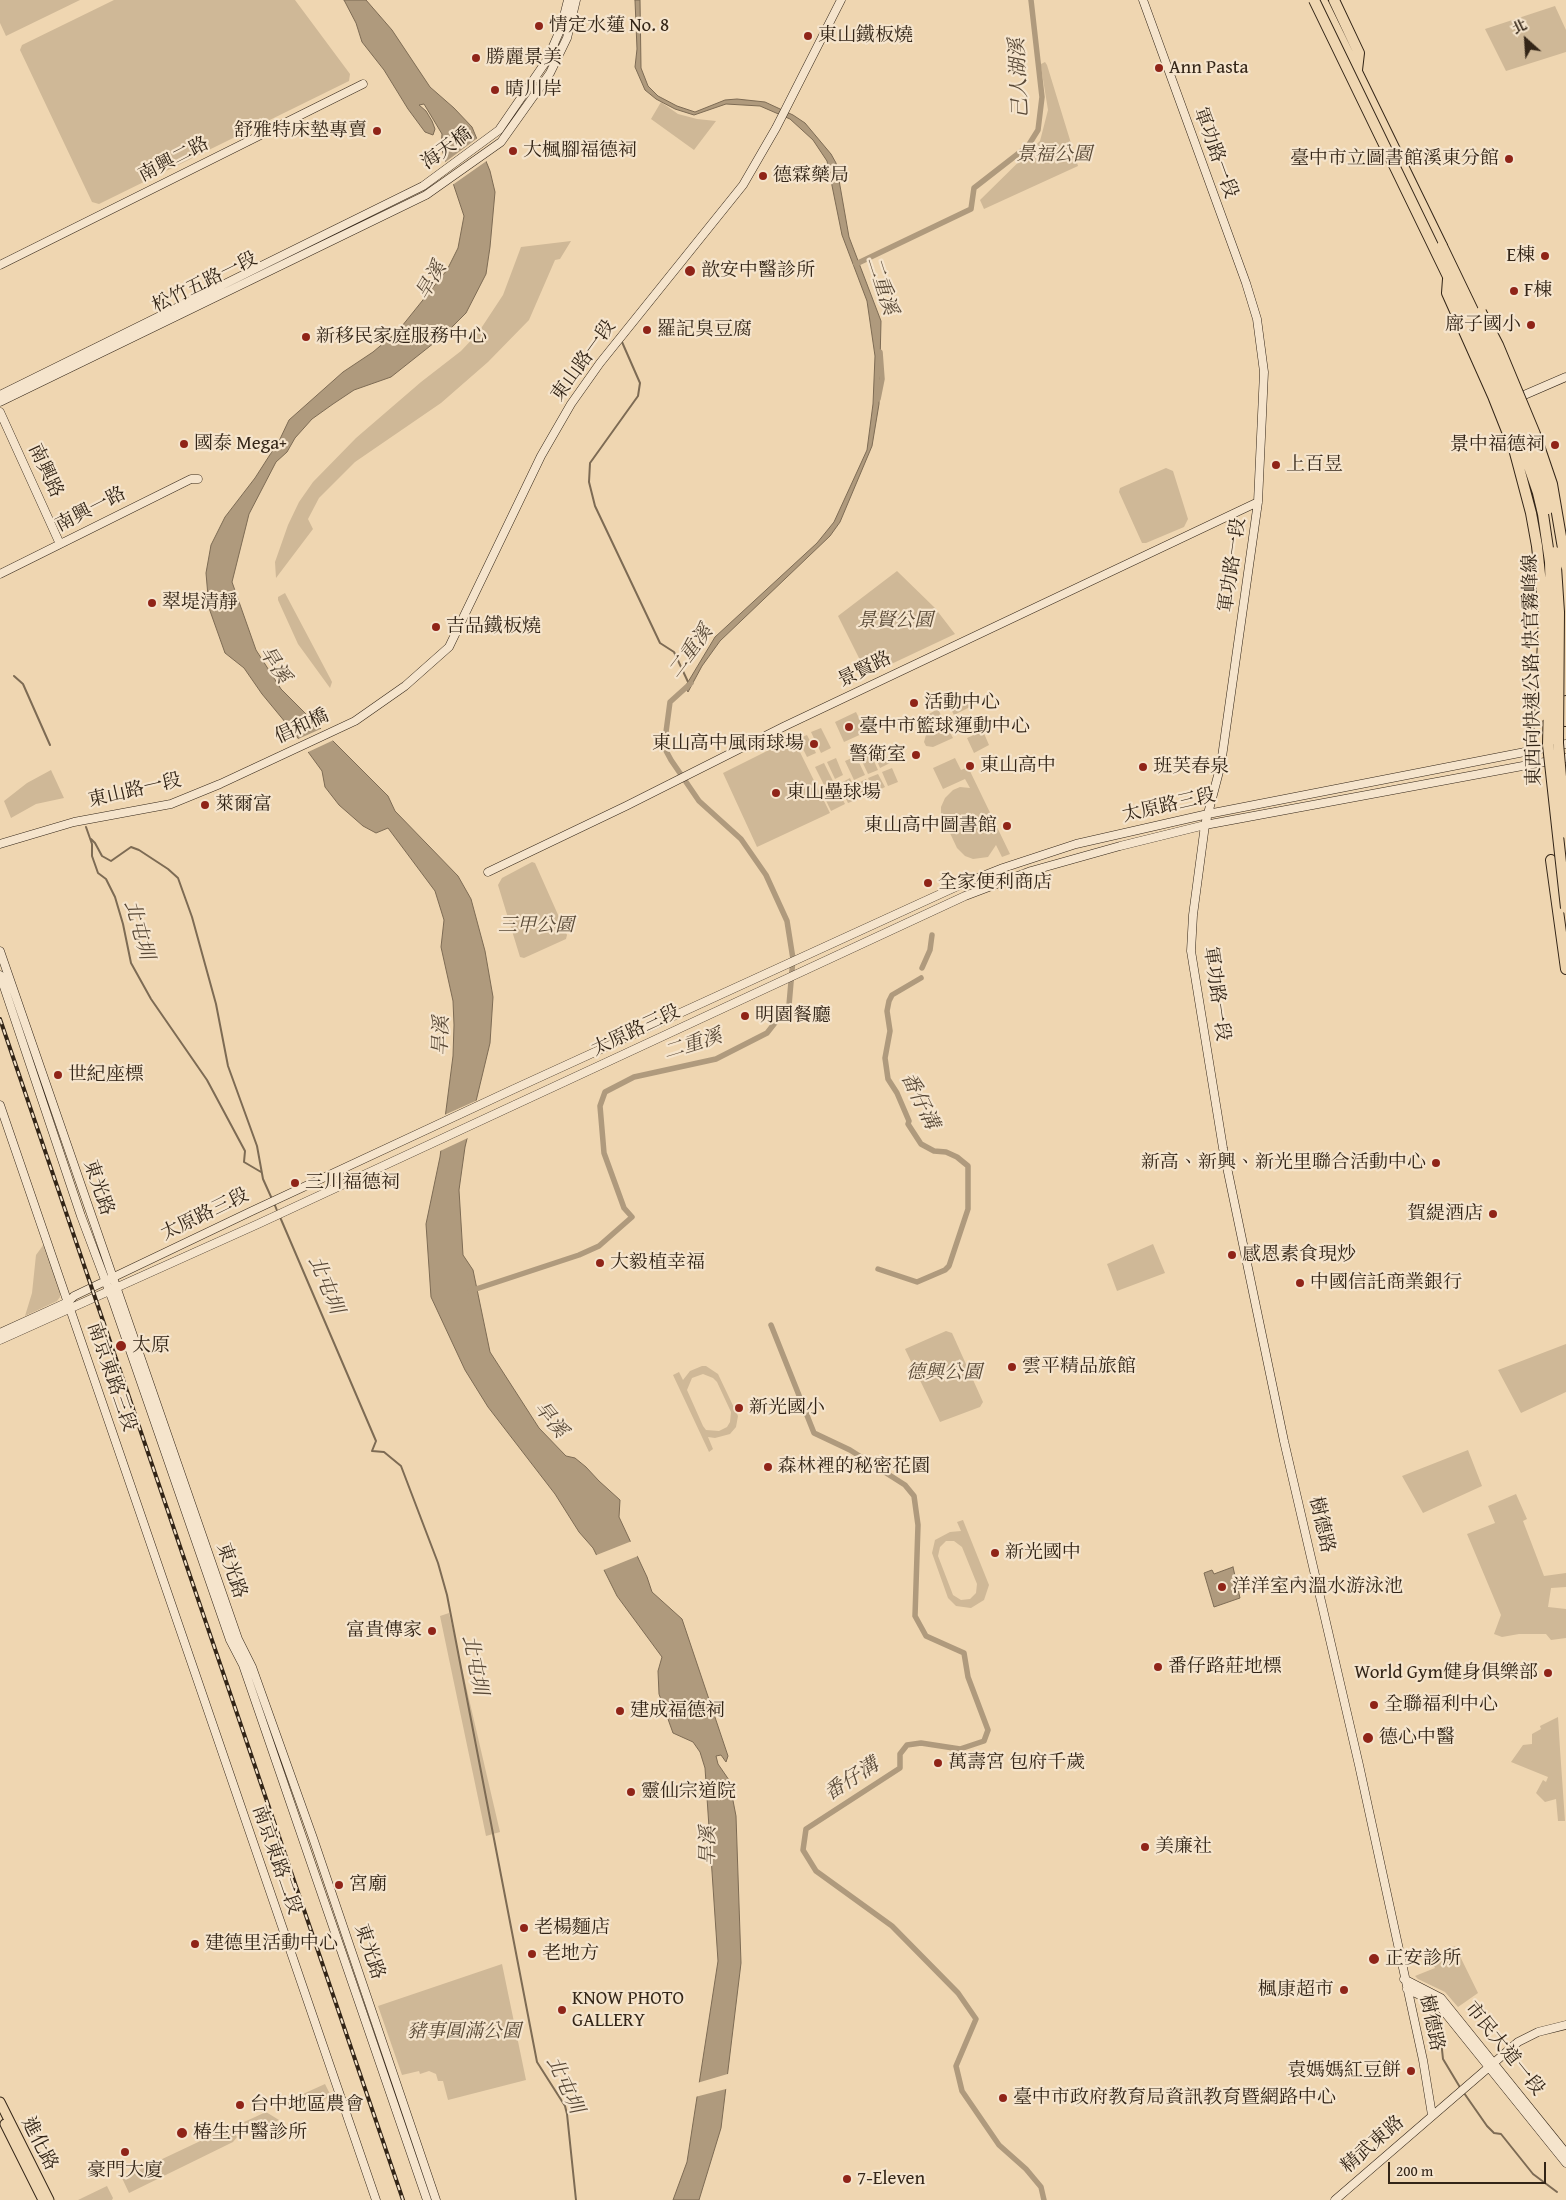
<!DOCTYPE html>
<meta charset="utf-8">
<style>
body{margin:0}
#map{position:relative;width:1566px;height:2200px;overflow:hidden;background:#efd6b1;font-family:"Gentium Book Plus","Noto Serif TC",serif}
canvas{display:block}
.north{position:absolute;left:1501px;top:15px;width:50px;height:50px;-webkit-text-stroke:4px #f5e4cc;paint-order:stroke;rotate:334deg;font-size:14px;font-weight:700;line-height:20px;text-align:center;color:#332517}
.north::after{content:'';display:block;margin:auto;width:18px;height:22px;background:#332517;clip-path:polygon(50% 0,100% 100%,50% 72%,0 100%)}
.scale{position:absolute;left:1388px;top:2162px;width:158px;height:22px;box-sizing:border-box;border:2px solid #332517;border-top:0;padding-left:6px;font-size:15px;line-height:18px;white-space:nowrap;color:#332517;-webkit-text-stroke:4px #f5e4cc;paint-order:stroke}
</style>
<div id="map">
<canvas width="1566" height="2200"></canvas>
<div class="north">北</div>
<div class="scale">200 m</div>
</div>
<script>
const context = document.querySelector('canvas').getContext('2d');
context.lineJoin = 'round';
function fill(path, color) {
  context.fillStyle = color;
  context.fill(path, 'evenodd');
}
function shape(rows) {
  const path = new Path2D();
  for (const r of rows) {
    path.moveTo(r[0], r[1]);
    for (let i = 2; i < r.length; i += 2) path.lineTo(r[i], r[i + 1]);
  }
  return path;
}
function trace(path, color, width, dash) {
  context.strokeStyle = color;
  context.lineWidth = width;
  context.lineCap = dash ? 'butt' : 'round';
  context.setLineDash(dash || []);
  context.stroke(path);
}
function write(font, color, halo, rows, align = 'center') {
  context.font = font + ' "Gentium Book Plus","Noto Serif TC",serif';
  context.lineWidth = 4.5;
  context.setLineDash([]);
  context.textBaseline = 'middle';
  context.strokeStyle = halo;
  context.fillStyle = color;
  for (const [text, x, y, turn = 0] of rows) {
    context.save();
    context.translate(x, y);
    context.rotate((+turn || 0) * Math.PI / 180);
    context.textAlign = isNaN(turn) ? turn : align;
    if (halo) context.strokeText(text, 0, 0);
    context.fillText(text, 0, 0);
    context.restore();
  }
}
fill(shape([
 [0,0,80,0,6,36,0,23],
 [114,0,295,0,350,74,349,81,99,204,92,202,20,50,22,45],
 [1555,6,1566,30,1566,52,1506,71,1485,29],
 [1045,62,1047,65,1078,166,984,209,980,200,1040,141,1048,110,1041,67,1041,64],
 [661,102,678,114,697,119,716,121,694,150,651,119],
 [571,241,560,259,555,260,529,320,488,362,441,403,355,462,319,498,308,519,313,529,276,578,275,562,288,525,299,502,313,482,356,438,421,382,461,351,478,333,503,295,521,247],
 [1166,468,1173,471,1188,519,1184,527,1146,543,1142,543,1119,492,1120,488],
 [897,571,935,608,955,634,870,674,867,674,838,616],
 [285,593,330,678,332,682,330,688,298,644,278,600,278,597],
 [959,693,963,695,970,707,954,715,948,704,949,700,953,694],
 [938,709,944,721,931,727,927,715],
 [856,712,866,732,844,742,835,722],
 [946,725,953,738,933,747,926,746,924,742,926,735],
 [821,728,831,748,821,753,811,732],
 [983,731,989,745,974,753,967,738],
 [807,735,816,753,807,757,798,739],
 [793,738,830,813,757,847,723,773],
 [881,745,890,763,880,768,872,749],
 [869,750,878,770,868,774,859,755],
 [856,756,865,775,854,780,845,761],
 [836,758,843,775,835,779,827,762],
 [955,758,961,770,968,767,1010,854,1002,857,996,845,988,857,973,859,965,856,957,848,941,814,941,807,945,798,953,790,960,787,970,788,965,779,943,789,933,768],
 [824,763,833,781,824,785,815,767],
 [892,768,898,782,888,786,882,772],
 [51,770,64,798,36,804,11,818,4,801,27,783],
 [878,774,885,787,875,792,868,778],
 [850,778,859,799,848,803,839,784],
 [866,779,872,793,862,798,856,784],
 [835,784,845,804,831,811,821,790],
 [532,862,535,863,567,935,566,939,524,958,520,957,498,885,502,878],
 [44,1244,60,1290,60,1297,57,1301,25,1316,32,1293,36,1255],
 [1153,1244,1165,1273,1117,1291,1107,1264],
 [946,1331,952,1333,983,1402,980,1407,940,1422,905,1349],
 [1566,1344,1566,1392,1521,1413,1498,1370],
 [702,1366,706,1366,718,1374,738,1416,736,1427,730,1434,715,1438,708,1437,713,1449,709,1452,673,1375,679,1372,683,1380,690,1371],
 [703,1374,713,1378,717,1382,731,1412,730,1422,727,1427,719,1431,706,1430,703,1426,687,1390,692,1378],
 [1468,1450,1482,1486,1423,1513,1402,1476],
 [1516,1494,1527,1519,1523,1521,1544,1576,1566,1573,1566,1587,1551,1588,1548,1607,1566,1609,1566,1638,1551,1640,1546,1634,1519,1634,1502,1637,1494,1634,1501,1615,1467,1534,1495,1523,1488,1506],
 [963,1520,989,1585,984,1600,971,1608,956,1606,948,1598,932,1553,935,1540,950,1532,961,1531,957,1522],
 [946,1541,954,1541,962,1547,977,1584,976,1593,970,1599,961,1600,953,1595,938,1556,940,1547],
 [449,1613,500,1832,486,1836,440,1616],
 [1558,1717,1560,1749,1565,1821,1558,1821,1556,1799,1545,1802,1536,1793,1543,1780,1546,1782,1548,1777,1511,1762,1523,1745,1532,1744,1532,1734,1541,1729,1540,1726],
 [1455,1946,1478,1993,1458,2007,1445,1992,1418,1979,1415,1976,1435,1968,1430,1958],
 [502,1964,526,2080,448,2100,443,2081,438,2081,436,2074,429,2071,420,2074,419,2071,402,2075,378,2006],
 [325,2084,331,2096,298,2113,283,2103],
 [266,2112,279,2120,249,2134,244,2122],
 [230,2127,237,2137,233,2142,129,2193,122,2178],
 [107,2186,113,2198,112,2200,78,2200]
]), '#cfb897');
const water = shape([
 [344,0,366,0,392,30,430,87,454,108,472,127,490,171,495,192,490,247,486,274,466,313,444,335,391,377,354,390,333,404,312,419,295,438,287,452,276,462,249,514,232,582,256,650,281,689,388,796,395,811,458,876,471,899,485,951,493,997,490,1043,465,1147,459,1190,463,1255,473,1270,490,1352,539,1428,566,1456,575,1458,586,1467,599,1481,620,1500,619,1517,647,1577,652,1592,682,1619,728,1756,726,1762,721,1755,716,1756,718,1764,729,1780,736,1816,741,1963,721,2128,699,2200,673,2200,687,2162,718,1961,705,1768,700,1752,693,1742,673,1733,659,1694,658,1671,662,1657,617,1596,593,1548,579,1532,555,1494,488,1407,465,1370,431,1297,426,1224,440,1157,453,1056,454,1025,453,1001,441,947,444,920,435,891,388,828,376,833,363,826,339,805,325,787,322,771,295,734,262,694,244,668,225,653,209,608,206,573,211,545,225,517,255,478,280,439,289,420,343,372,373,352,398,331,447,270,458,248,464,216,441,147,442,134,424,104,419,105,426,111,432,121,435,129,433,135,425,132,408,109,384,70,362,42,356,23,344,0],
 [635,0,640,0,641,68,648,86,658,96,677,106,695,112,725,100,737,99,765,102,793,115,805,123,831,154,836,163,849,237,881,321,879,404,872,446,840,522,830,536,720,641,702,666,688,692,685,687,715,637,817,543,834,522,867,450,873,404,875,356,867,301,842,235,827,161,813,140,790,119,760,106,726,104,694,115,675,109,656,99,645,90,635,67,637,49,635,0],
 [1233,1567,1240,1598,1214,1607,1204,1573,1212,1570,1214,1574,1233,1567]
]);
fill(water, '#af9a7d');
trace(water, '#7d6b54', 1);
fill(shape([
 [479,137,488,160,451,186,444,163],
 [325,727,336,739,306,753,296,740],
 [480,1099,470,1137,438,1152,442,1116],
 [632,1541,638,1556,601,1571,594,1556],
 [731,2073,730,2088,695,2097,697,2083]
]), '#efd6b1');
trace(shape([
 [622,342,640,383,638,396,590,463,589,482,595,506,660,643,674,652,689,684],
 [14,676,23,684,50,745],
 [86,827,92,844,92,856,98,873,106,879,115,897,123,924,131,963,151,999,207,1080,245,1151,244,1162,261,1172],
 [91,839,95,843,102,856,111,861,131,847,139,850,168,869,178,878,192,917,216,1004,228,1066,257,1146,263,1179,272,1199],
 [274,1203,278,1213],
 [280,1217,376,1441,372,1451,384,1452,401,1466,438,1563,447,1595,537,2062,565,2106,567,2114,576,2200],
 [1431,2009,1440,2031,1443,2059,1461,2089],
 [1464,2093,1487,2126,1494,2133,1501,2134,1533,2174,1557,2192]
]), '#7d6b54', 2);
trace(shape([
 [856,264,971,209,974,188,1028,146,1038,130,1042,97,1031,0],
 [878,399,882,379,880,352],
 [922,968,930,950,932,935],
 [878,1269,917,1282,945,1270,949,1266,968,1209,968,1166,957,1157,946,1152,934,1151,921,1144,908,1124,909,1121,897,1093,888,1079,885,1058,890,1031,887,1011,889,1001,892,995,921,978],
 [470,1291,579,1255,599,1246,632,1217,624,1208,604,1153,600,1106,605,1092,634,1077,716,1059,767,1033,789,1005,793,959,787,921,766,875,741,839,699,801,671,760,664,747,670,702,691,683],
 [771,1325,814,1433,850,1450,905,1485,914,1496,918,1525,915,1616,926,1636,964,1653,968,1677,988,1730,984,1741,960,1749,921,1743,907,1745,900,1754,900,1768,806,1829,803,1850,816,1871,892,1926,958,1993,976,2019,956,2066,962,2091,999,2145,1026,2169,1041,2187,1044,2200]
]), '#af9a7d', 5.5);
const secondary = shape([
 [1143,0,1246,283,1257,319,1264,372,1258,502,1221,764,1205,825,1193,915,1191,951,1223,1148,1284,1441,1359,1765,1423,2060,1432,2115],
 [0,265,363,84],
 [0,395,423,186,499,130,547,60,561,28,568,0],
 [1515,399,1566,377],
 [0,402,426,195,501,142,550,73,567,38,576,0],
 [0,412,60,544],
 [0,574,191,479,198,479],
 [0,844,74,822,171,804,220,784,355,721,405,686,449,647,541,456,571,404,600,363,743,185,776,128,841,0],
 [488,872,626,806,785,726,1258,502],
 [0,951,238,1639,252,1667,313,1838,436,2200],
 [0,975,81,1216,113,1301,230,1640,243,1665,427,2200],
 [0,1105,376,2200],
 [0,1333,68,1302,74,1296,252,1211,514,1089,960,885,1003,868,1076,844,1208,814,1566,744],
 [0,1340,258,1224,965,896,1031,871,1120,846,1205,825,1566,758],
 [1404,1979,1441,1998,1566,2153],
 [1407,1989,1438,2004,1566,2163],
 [1335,2200,1518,2042,1538,2032,1566,2025]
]);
const primary = shape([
 [0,2102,49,2200],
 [5,2124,43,2200]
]);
const highway = shape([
 [1322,0,1442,246],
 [1334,0,1359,53,1357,70],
 [1565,721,1566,701],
 [1539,743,1540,716],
 [1551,860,1566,969]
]);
trace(secondary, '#332517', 9);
trace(primary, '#332517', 11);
trace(highway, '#332517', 12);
trace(secondary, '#f5e4cc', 8);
trace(primary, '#efd6b1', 9);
trace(highway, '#efd6b1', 10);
const rail = shape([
 [0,1019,403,2200]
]);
trace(rail, '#332517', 4);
trace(rail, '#f5e4cc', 2, [5.5]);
const highwayBridge = shape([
 [1314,0,1470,322,1515,426,1538,493,1543,514,1550,562,1551,604,1548,745,1566,908],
 [1442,246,1479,323,1521,418,1539,469,1548,509],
 [1448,279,1447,293,1493,396,1514,449,1531,513,1537,546,1544,612,1540,716],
 [1481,312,1498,345,1535,434,1552,484,1566,566],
 [1555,552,1559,612,1558,743,1566,833]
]);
trace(highwayBridge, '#332517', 12, []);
trace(highwayBridge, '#efd6b1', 10);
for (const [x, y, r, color] of [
 [539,26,5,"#8f2418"],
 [808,36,5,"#8f2418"],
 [476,58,5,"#8f2418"],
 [1159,68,5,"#8f2418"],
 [495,90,5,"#8f2418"],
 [377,131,5,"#8f2418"],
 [513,151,5,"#8f2418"],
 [1509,159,5,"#8f2418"],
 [763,176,5,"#8f2418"],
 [1545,256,5,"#8f2418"],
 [690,271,6,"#8f2418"],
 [1514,291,5,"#8f2418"],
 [1531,325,5,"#8f2418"],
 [647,330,5,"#8f2418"],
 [306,337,5,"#8f2418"],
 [184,444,5,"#8f2418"],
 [1555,445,5,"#8f2418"],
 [1276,465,5,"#8f2418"],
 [152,603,5,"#8f2418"],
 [436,627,5,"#8f2418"],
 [914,703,5,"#8f2418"],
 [849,727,5,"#8f2418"],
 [814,744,5,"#8f2418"],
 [916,755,5,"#8f2418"],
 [970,766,5,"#8f2418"],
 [1143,767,5,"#8f2418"],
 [776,793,5,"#8f2418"],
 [205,805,5,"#8f2418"],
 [1007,826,5,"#8f2418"],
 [928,883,5,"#8f2418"],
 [745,1016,5,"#8f2418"],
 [58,1075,5,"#8f2418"],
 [1436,1163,5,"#8f2418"],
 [295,1183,5,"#8f2418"],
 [1493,1214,5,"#8f2418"],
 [1232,1255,5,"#8f2418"],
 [600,1263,5,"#8f2418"],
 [1300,1283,5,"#8f2418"],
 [121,1346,6,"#8f2418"],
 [1012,1367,5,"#8f2418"],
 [739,1408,5,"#8f2418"],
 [768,1467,5,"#8f2418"],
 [995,1553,5,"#8f2418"],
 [1222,1587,5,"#8f2418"],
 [432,1631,5,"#8f2418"],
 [1158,1667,5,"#8f2418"],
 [1548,1673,5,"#8f2418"],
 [1374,1705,5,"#8f2418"],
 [620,1711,5,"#8f2418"],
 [1368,1738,6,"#8f2418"],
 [938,1763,5,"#8f2418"],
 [631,1792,5,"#8f2418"],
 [1145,1847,5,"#8f2418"],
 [339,1885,5,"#8f2418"],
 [524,1928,5,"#8f2418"],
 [195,1944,5,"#8f2418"],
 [532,1954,5,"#8f2418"],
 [1374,1959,6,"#8f2418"],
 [1344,1990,5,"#8f2418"],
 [562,2010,5,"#8f2418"],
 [1411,2071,5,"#8f2418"],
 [1003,2098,5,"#8f2418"],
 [240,2105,5,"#8f2418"],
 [182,2133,6,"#8f2418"],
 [125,2152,5,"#8f2418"],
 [847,2179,5,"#8f2418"]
]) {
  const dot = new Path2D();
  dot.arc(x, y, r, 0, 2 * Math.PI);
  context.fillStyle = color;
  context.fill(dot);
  trace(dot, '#f5e4cc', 2);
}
write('19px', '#332517', '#f5e4cc', [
 ["情定水蓮 No. 8",549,26],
 ["東山鐵板燒",818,36],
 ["勝麗景美",486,58],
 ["Ann Pasta",1169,68],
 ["晴川岸",505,90],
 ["舒雅特床墊專賣",367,131,"right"],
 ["大楓腳福德祠",523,151],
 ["臺中市立圖書館溪東分館",1499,159,"right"],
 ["德霖藥局",773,176],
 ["E棟",1535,256,"right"],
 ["歆安中醫診所",701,271],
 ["F棟",1524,291],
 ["廍子國小",1521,325,"right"],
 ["羅記臭豆腐",657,330],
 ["新移民家庭服務中心",316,337],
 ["國泰 Mega+",194,444],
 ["景中福德祠",1545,445,"right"],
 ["上百昱",1286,465],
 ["翠堤清靜",162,603],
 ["吉品鐵板燒",446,627],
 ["活動中心",924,703],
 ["臺中市籃球運動中心",859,727],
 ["東山高中風雨球場",804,744,"right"],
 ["警衛室",906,755,"right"],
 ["東山高中",980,766],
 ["班芙春泉",1153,767],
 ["東山壘球場",786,793],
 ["萊爾富",215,805],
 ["東山高中圖書館",997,826,"right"],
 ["全家便利商店",938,883],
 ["明園餐廳",755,1016],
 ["世紀座標",68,1075],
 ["新高、新興、新光里聯合活動中心",1426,1163,"right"],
 ["三川福德祠",305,1183],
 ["賀緹酒店",1483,1214,"right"],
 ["感恩素食現炒",1242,1255],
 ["大毅植幸福",610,1263],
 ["中國信託商業銀行",1310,1283],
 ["太原",132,1346],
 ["雲平精品旅館",1022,1367],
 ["新光國小",749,1408],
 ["森林裡的秘密花園",778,1467],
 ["新光國中",1005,1553],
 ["洋洋室內溫水游泳池",1232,1587],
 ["富貴傳家",422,1631,"right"],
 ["番仔路莊地標",1168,1667],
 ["World Gym健身俱樂部",1538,1673,"right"],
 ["全聯福利中心",1384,1705],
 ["建成福德祠",630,1711],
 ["德心中醫",1379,1738],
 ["萬壽宮 包府千歲",948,1763],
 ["靈仙宗道院",641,1792],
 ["美廉社",1155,1847],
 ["宮廟",349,1885],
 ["老楊麵店",534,1928],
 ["建德里活動中心",205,1944],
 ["老地方",542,1954],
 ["正安診所",1385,1959],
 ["楓康超市",1334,1990,"right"],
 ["KNOW PHOTO",572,1999],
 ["GALLERY",572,2021],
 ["袁媽媽紅豆餅",1401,2071,"right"],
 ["臺中市政府教育局資訊教育暨網路中心",1013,2098],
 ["台中地區農會",250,2105],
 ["椿生中醫診所",193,2133],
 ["豪門大廈",125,2171,"center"],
 ["7-Eleven",857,2179]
], 'left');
write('19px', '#332517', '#f5e4cc', [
 ["海天橋",447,149,-36],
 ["軍功路一段",1215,153,70],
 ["南興二路",174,160,-27],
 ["松竹五路一段",205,283,-26],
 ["東山路一段",584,361,-54],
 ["南興路",45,471,65],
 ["南興一路",91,510,-27],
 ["軍功路一段",1233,565,-82],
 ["景賢路",865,670,-26],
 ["東西向快速公路 快官霧峰線",1533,670,-91],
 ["倡和橋",302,727,-25],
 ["東山路一段",135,791,-13],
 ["太原路三段",1169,806,-13],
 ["軍功路一段",1216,994,82],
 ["太原路三段",636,1031,-25],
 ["東光路",98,1188,71],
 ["太原路三段",205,1215,-26],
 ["南京東路三段",111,1377,71],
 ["樹德路",1321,1525,77],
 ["東光路",231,1571,71],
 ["南京東路二段",276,1860,71],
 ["東光路",369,1952,71],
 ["樹德路",1431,2023,78],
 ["市民大道一段",1504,2049,51],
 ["進化路",39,2144,63],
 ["精武東路",1373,2145,-41]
]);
write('italic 19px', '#5a4a37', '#f5e4cc', [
 ["景福公園",1054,155],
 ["景賢公園",895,621],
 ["三甲公園",536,926],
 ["德興公園",944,1373],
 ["豬事圓滿公園",464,2032]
]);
write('italic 20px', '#584836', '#f5e4cc', [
 ["己人湖溪",1020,78,-93],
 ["旱溪",432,281,-60],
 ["二重溪",881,286,72],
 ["二重溪",691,652,-53],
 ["旱溪",274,665,57],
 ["北屯圳",138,930,74],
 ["旱溪",442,1036,-88],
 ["二重溪",693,1045,-17],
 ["番仔溝",919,1101,64],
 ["北屯圳",325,1285,67],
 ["旱溪",550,1420,51],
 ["北屯圳",474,1665,79],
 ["番仔溝",852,1780,-33],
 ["旱溪",709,1846,-89],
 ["北屯圳",564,2085,65]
]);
</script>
